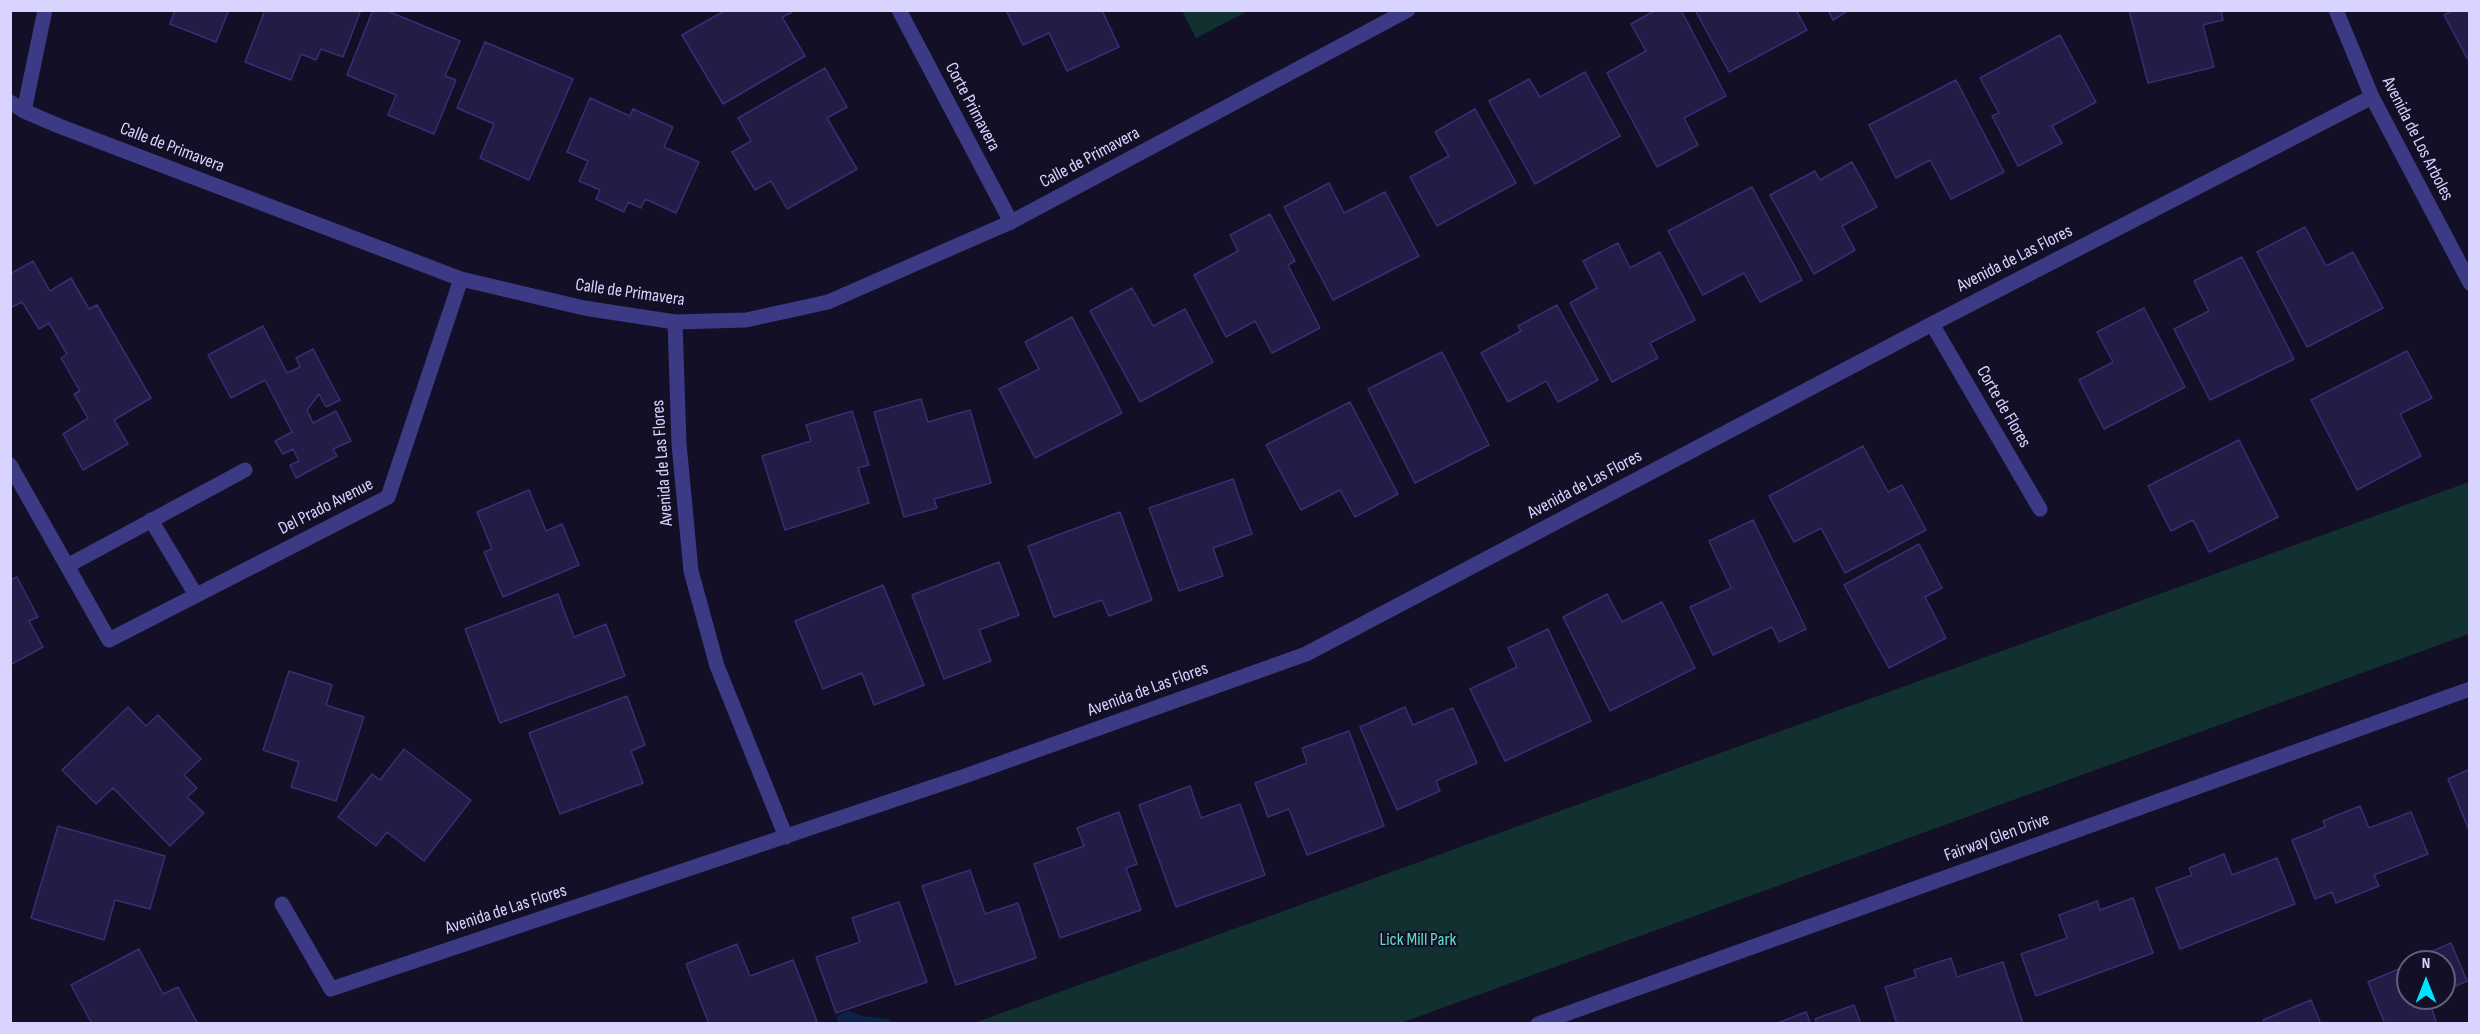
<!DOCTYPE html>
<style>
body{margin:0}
#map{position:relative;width:2480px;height:1034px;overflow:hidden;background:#130f26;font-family:"Sofia Sans Condensed",sans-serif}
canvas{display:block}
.frame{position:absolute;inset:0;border:12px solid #d9d4ff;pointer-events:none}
.north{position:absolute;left:2396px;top:950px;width:60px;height:60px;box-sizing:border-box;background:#130f26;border:2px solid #625e7d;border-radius:50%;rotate:0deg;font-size:16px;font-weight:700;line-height:24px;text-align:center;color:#d9d4ff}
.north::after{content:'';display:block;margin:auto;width:21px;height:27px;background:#00e5ff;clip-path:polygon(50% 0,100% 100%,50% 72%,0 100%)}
</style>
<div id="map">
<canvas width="2480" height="1034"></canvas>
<div class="frame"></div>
<div class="north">N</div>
</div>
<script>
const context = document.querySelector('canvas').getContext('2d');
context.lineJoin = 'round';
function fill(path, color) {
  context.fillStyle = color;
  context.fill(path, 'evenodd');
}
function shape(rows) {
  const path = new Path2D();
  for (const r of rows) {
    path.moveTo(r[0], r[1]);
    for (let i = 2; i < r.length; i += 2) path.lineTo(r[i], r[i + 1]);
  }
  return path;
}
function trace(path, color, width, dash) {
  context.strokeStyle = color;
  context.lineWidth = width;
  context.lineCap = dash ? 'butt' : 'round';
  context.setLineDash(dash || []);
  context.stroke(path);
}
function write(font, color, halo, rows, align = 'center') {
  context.font = font + ' "Sofia Sans Condensed",sans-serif';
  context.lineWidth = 4.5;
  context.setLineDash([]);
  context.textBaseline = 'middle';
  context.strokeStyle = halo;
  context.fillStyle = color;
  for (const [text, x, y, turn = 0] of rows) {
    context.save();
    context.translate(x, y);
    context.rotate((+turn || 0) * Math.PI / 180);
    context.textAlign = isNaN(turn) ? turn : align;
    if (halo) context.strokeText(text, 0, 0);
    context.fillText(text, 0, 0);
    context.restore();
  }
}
fill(shape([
 [1182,11,1248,11,1196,38],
 [2469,482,2469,634,1401,1023,974,1023]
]), '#12302f');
fill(shape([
 [848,1011,862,1016,888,1019,892,1023,838,1023,837,1016]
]), '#0c2248');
const building = shape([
 [175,10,229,10,216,42,170,24,175,10],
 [265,10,361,10,343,57,321,49,316,60,301,54,291,80,245,62,265,10],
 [373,10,385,10,460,41,445,76,456,80,434,134,388,115,396,95,347,75,373,10],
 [726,10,790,10,791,13,782,17,805,56,723,104,682,35,726,10],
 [1006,10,1102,10,1119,47,1067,71,1049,33,1023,45,1006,10],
 [1656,10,1681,10,1726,96,1684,118,1698,145,1657,167,1607,73,1646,51,1631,24,1656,10],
 [1695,10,1796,10,1807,30,1729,72,1695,10],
 [1828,10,1849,10,1833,20,1828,10],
 [2129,10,2221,10,2223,20,2203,25,2214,67,2148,83,2129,10],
 [2454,10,2470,10,2470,57,2467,58,2444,15,2454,10],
 [2060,35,2096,102,2052,126,2062,143,2018,166,1992,116,1999,113,1980,78,2060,35],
 [485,42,573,79,529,180,480,158,494,124,457,108,485,42],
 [825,68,847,107,827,118,857,169,787,209,771,181,755,190,732,152,751,141,738,118,825,68],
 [1585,72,1620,136,1535,184,1489,101,1529,79,1540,97,1585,72],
 [1956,80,2004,172,1951,199,1930,160,1896,178,1869,125,1956,80],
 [590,98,630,116,633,109,673,127,664,147,699,162,676,213,645,199,641,208,628,202,624,212,596,199,600,190,579,181,588,161,567,152,590,98],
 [1475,109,1516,183,1437,226,1410,177,1449,156,1435,132,1475,109],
 [1852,162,1877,207,1842,226,1855,250,1814,274,1770,195,1815,171,1820,180,1852,162],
 [1329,183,1344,213,1385,192,1419,256,1333,300,1284,207,1329,183],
 [1752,187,1802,280,1760,302,1744,273,1703,295,1668,231,1752,187],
 [1270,214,1295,261,1288,265,1320,328,1272,353,1255,321,1226,337,1194,275,1238,251,1230,235,1270,214],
 [2305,227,2326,266,2353,252,2383,308,2307,347,2257,252,2305,227],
 [1618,243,1630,268,1660,252,1695,320,1650,343,1658,358,1612,382,1570,303,1597,288,1583,261,1618,243],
 [2242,257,2294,359,2210,400,2174,329,2209,311,2194,281,2242,257],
 [33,261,50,291,71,278,89,309,97,305,151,398,114,420,128,444,83,470,63,434,88,418,74,394,80,391,61,358,67,354,49,323,39,329,22,302,10,308,10,274,33,261],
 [1132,288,1153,326,1185,309,1213,362,1140,402,1090,311,1132,288],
 [1557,305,1598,380,1558,402,1546,381,1508,402,1481,353,1521,331,1518,326,1557,305],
 [2144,308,2185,387,2104,429,2079,380,2113,362,2097,332,2144,308],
 [1072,317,1122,413,1035,458,999,389,1039,369,1025,342,1072,317],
 [263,326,287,373,300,367,296,358,313,349,340,400,326,407,319,394,307,410,313,423,336,411,351,441,333,449,337,456,296,478,290,465,299,461,293,449,283,454,275,441,292,432,265,380,231,398,208,355,263,326],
 [2407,351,2432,398,2400,414,2421,456,2357,490,2311,400,2407,351],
 [1442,352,1489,445,1415,483,1368,389,1442,352],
 [921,399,928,422,970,410,991,483,934,499,937,508,904,517,874,412,921,399],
 [1350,402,1398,494,1355,517,1340,490,1301,510,1266,445,1350,402],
 [852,411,869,465,858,468,869,503,785,530,762,456,811,441,806,425,852,411],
 [2239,440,2278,517,2209,552,2193,520,2171,531,2148,486,2239,440],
 [1863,446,1888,492,1902,485,1926,530,1845,573,1821,528,1794,542,1769,496,1863,446],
 [1233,479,1252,534,1213,548,1223,576,1179,591,1149,508,1233,479],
 [529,490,546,531,562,524,579,565,503,597,484,552,492,549,477,512,529,490],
 [1120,512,1152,600,1109,616,1102,600,1054,617,1028,546,1120,512],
 [1753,520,1806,629,1779,642,1772,627,1713,655,1690,607,1731,588,1709,541,1753,520],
 [1919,544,1942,588,1925,597,1946,638,1889,668,1844,585,1919,544],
 [999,562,1019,615,979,630,991,661,944,679,912,595,999,562],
 [17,577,38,617,29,621,43,647,10,665,10,580,17,577],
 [883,585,924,685,874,705,862,673,823,689,795,621,883,585],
 [558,594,574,637,606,624,625,676,500,723,465,629,558,594],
 [1607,594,1622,622,1662,602,1695,668,1610,711,1563,617,1607,594],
 [1548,629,1591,721,1505,761,1470,689,1517,667,1508,648,1548,629],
 [289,671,332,685,326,705,364,717,336,801,291,787,299,762,263,750,289,671],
 [627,696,645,745,631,751,643,783,560,814,529,733,627,696],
 [128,707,146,726,158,715,201,759,184,775,197,788,187,797,204,813,170,846,113,788,96,804,62,770,128,707],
 [1405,707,1413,725,1453,708,1477,763,1436,781,1440,791,1397,810,1360,727,1405,707],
 [1349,731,1384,826,1307,855,1289,809,1268,817,1255,783,1307,763,1302,748,1349,731],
 [404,749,471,800,424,861,387,832,376,846,338,817,372,774,380,780,404,749],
 [2470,769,2470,829,2469,830,2448,779,2470,769],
 [1190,786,1201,818,1240,804,1265,875,1176,907,1139,805,1190,786],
 [2360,806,2369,828,2411,812,2428,854,2374,875,2379,886,2336,903,2332,892,2315,899,2292,840,2325,827,2323,821,2360,806],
 [1119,812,1137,864,1126,868,1141,910,1060,938,1034,864,1084,846,1077,828,1119,812],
 [58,826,165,856,150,909,115,900,104,940,31,918,58,826],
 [2224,854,2232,875,2277,858,2295,904,2180,949,2156,888,2192,875,2189,868,2224,854],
 [970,870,985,914,1018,903,1036,958,956,985,922,886,970,870],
 [2133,898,2153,953,2036,996,2021,954,2067,938,2059,915,2097,901,2100,910,2133,898],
 [899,902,927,982,836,1013,816,957,860,942,852,918,899,902],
 [2451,943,2467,981,2444,991,2444,962,2416,962,2418,961,2417,958,2451,943],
 [737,944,750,976,793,960,817,1021,812,1024,709,1024,686,964,737,944],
 [139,949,163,994,178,987,198,1024,92,1024,71,985,139,949],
 [1951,958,1957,977,2003,962,2023,1024,1897,1024,1885,987,1916,977,1914,970,1951,958],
 [2408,965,2408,998,2428,998,2437,1024,2385,1024,2368,982,2408,965],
 [2311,1000,2321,1024,2265,1024,2263,1020,2311,1000],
 [1854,1005,1861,1024,1817,1024,1815,1019,1854,1005],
 [1806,1012,1811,1024,1775,1024,1806,1012]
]);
fill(building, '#241b47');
trace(building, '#3b2d73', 1.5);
trace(shape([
 [10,465,109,640,388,497,461,279],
 [151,520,196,595],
 [67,566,245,470]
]), '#3d3a85', 15);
trace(shape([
 [899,10,1011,222],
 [2336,10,2372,97,2470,283],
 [24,111,45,10],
 [675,322,679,444,691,571,717,666,786,837],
 [1932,324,2040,509],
 [282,904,331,989,965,776,1306,654,1932,324,2372,97],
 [1538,1024,2470,689]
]), '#3d3a85', 15);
trace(shape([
 [10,102,24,111,59,126,461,279,584,308,675,322,746,320,828,302,1011,222,1408,10]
]), '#3d3a85', 15);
write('18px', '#d9d4ff', '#130f26', [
 ["Corte Primavera",972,107,62],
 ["Avenida de Los Arboles",2417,139,63],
 ["Calle de Primavera",172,148,21],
 ["Calle de Primavera",1090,158,-28],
 ["Avenida de Las Flores",2015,259,-27],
 ["Calle de Primavera",630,293,8],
 ["Corte de Flores",2003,407,60],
 ["Avenida de Las Flores",663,463,-94],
 ["Avenida de Las Flores",1585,485,-28],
 ["Del Prado Avenue",326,507,-27],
 ["Avenida de Las Flores",1148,690,-20],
 ["Fairway Glen Drive",1997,838,-20],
 ["Avenida de Las Flores",506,910,-18]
]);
write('18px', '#5fe0c0', '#130f26', [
 ["Lick Mill Park",1418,940]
]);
</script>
